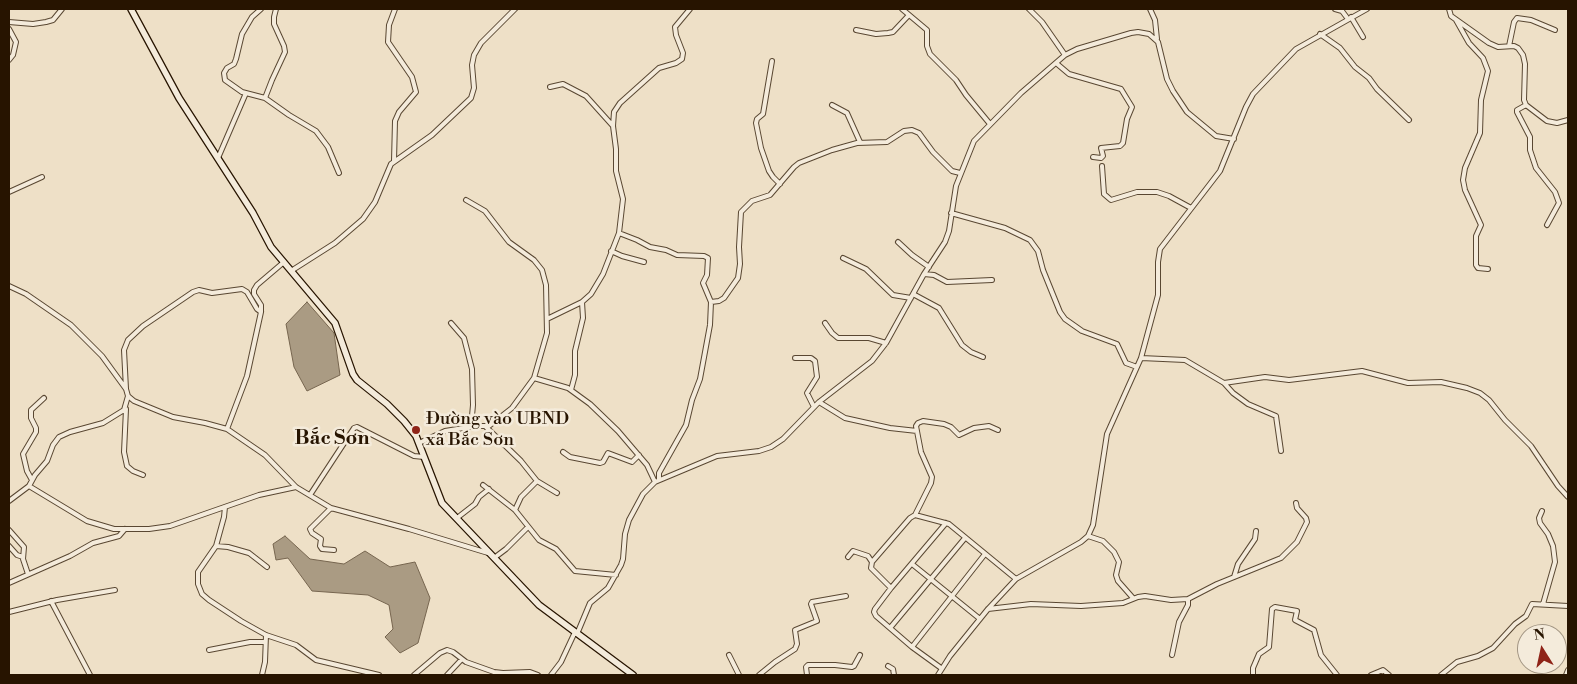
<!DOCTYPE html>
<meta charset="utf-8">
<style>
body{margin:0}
#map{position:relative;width:1577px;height:684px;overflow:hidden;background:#eee0c7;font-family:"Libre Bodoni",serif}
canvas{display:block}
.frame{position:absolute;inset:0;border:10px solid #271400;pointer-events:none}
.north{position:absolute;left:1517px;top:624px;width:50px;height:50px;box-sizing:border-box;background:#f4ebdb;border:1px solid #a29583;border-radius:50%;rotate:350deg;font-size:14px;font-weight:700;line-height:20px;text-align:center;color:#271400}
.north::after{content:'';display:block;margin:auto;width:18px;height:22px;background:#8f2418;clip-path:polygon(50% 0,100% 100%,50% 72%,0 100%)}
</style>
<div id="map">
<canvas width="1577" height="684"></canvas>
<div class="frame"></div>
<div class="north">N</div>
</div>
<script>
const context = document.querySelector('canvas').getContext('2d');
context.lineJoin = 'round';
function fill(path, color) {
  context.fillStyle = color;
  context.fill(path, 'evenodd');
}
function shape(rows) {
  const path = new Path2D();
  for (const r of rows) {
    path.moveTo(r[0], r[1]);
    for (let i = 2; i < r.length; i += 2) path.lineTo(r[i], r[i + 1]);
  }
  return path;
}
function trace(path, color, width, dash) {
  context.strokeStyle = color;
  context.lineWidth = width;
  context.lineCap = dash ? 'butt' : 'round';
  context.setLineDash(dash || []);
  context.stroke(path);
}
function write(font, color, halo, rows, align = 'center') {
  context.font = font + ' "Libre Bodoni",serif';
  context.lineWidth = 5;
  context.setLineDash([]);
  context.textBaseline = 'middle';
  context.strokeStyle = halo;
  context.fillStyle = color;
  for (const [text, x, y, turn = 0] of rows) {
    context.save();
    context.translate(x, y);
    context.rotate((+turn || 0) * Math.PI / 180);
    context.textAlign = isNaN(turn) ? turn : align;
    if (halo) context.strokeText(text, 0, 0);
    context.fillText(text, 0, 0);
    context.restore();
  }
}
const water = shape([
 [307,302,334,333,340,375,307,391,294,367,286,324,307,302],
 [285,536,310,559,344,564,365,551,390,567,415,562,430,598,418,643,400,653,385,637,393,629,389,605,368,595,312,591,288,558,276,560,273,544,285,536]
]);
fill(water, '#aa9b83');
trace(water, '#76654f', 1);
const street = shape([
 [261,9,252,17,242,34,236,59,234,64,227,68,224,73,225,80,242,92,265,98,289,115,316,131,328,147,339,173],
 [902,9,927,30,927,46,930,54,956,80,966,95,990,124],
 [1029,9,1042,22,1065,55],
 [1150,9,1155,20,1157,39],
 [1335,9,1342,11,1348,19],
 [1449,9,1451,16,1489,43,1498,47,1514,46,1518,48,1523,55,1525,64,1524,100,1526,105,1547,121,1557,123,1568,120],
 [1351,17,1363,37],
 [1456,20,1469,43,1483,58,1488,71,1481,100,1480,133,1465,168,1463,180,1465,190,1481,225,1476,236,1476,265,1478,268,1488,269],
 [9,22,33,24,46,22,53,20,62,9],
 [9,29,16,42,13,55,9,60],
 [856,30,876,34,888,33,893,32,909,15],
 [1320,34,1340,48,1355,67,1369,78,1377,89,1409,120],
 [1509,46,1514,22,1517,18,1531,20,1555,30],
 [772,61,763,114,757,119,756,123,761,148,769,171,773,177,780,184],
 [1056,63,1069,74,1121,89,1132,107,1127,119,1123,143,1120,146,1101,148,1103,156,1101,158,1093,157],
 [550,87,563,84,586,96,613,126],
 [265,98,272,80,285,52,284,46,274,24,274,17,276,9],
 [832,105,847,113,860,142],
 [1526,105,1517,110,1517,112,1530,137,1530,150,1536,168,1555,192,1559,203,1547,225],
 [218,158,246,93],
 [394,161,395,121,399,112,416,92,412,77,388,42,389,25,395,9],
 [1102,166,1104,194,1111,200,1137,192,1157,192,1169,196,1191,208],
 [9,192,42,177],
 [951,213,1005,228,1030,240,1038,251,1043,270,1060,312,1065,319,1082,331,1117,344,1126,363,1137,367],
 [619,233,637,240,650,247,666,250,677,255,704,256,708,258,707,275,703,283,711,302,710,325,700,379,692,400,686,425,659,473,659,480],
 [898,242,912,255,929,267],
 [611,251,622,256,644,262],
 [843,258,866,269,893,295,911,298],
 [291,271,335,243,363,219,375,202,391,164,432,135,471,98,474,88,472,65,474,55,481,43,515,9],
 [924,274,934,275,947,282,992,280],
 [9,286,26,294,71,325,102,356,126,389,128,396,134,401,173,417,205,423,227,429,265,455,296,487,331,508,409,529,488,553],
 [913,294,939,308,962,345,971,352,983,357],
 [711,302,719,301,724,298,738,278,740,264,739,247,741,212,752,201,770,195,794,167,799,163,832,150,857,143,887,142,904,131,912,130,919,133,933,152,952,171,960,173],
 [547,319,582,302,591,294,603,274,619,233,623,199,616,171,616,149,613,126,614,112,620,103,659,68,676,63,682,59,683,53,676,35,675,27,690,9],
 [451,323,464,338,472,369,473,405,471,427],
 [825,323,832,333,838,338,869,338,886,343],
 [795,358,811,358,815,361,817,377,807,393,814,407],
 [1141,358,1185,360,1224,383,1265,377,1289,380,1362,371,1408,383,1441,382,1467,388,1480,393,1489,400,1505,420,1531,446,1558,486,1568,497],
 [534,378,568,388,590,404,618,431,647,465,655,482],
 [1224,383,1233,393,1248,404,1276,416,1281,451],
 [126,389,124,350,128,340,143,326,193,292,199,290,212,293,242,289,247,292,257,309,261,312],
 [571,390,575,375,575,351,583,318,582,302],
 [819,402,845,418,890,428,917,431],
 [126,409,124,452,127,466,133,471,143,475],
 [486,427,521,461,537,481,557,493],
 [227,429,247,376,261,312,261,305,254,294,254,290,257,285,284,262],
 [419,443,445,431,476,426,489,426,512,408,534,378,547,333,546,285,542,270,534,260,509,242,485,211,466,200],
 [563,452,570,457,600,463,603,462,608,453,632,462,639,455],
 [32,480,27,471,23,454,36,432,36,428,31,418,31,410,44,398],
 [483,485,515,510,539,540,556,549,575,571,616,575],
 [29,486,35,475,47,461,53,445,59,437,70,432,103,423,124,410,128,396],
 [310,495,354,428,357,427,414,456,424,457],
 [9,501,29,486,87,521,114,529,149,529,170,526,259,495,296,487],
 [225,507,224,517,216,546,198,572,198,584,202,594,209,600,241,621,266,635,296,645,316,660,379,675],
 [331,508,310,529,312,533,321,539,320,546,322,549,334,550],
 [515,510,521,497,537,481],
 [1542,511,1539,518,1540,523,1548,534,1553,546,1555,562,1543,604],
 [915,515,949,524,1016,579],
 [457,518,475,504,479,497,489,489],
 [9,530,24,547,23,559,28,574],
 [1088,536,1103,541,1114,552,1119,562,1116,575,1118,581,1133,598],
 [9,546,17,555,23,557],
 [216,546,228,547,249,553,267,567],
 [848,557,853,551,868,556,872,562,871,568,891,588],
 [494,558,506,549,528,527],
 [872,562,910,518,915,515,931,483,932,477,921,452,916,426,918,423,923,421,944,424,951,427,959,435,974,428,989,426,998,430],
 [912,564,980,619],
 [1234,577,1238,564,1255,539,1256,531],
 [9,583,70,556,93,543,119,536,125,529],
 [51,601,90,675],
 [988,609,1031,604,1081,606,1123,603,1138,597,1145,596,1171,600,1188,599,1217,584,1281,558,1297,542,1307,522,1306,518,1297,508,1296,503],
 [9,612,57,600,115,590],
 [890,628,965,538],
 [577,634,590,603,608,588,621,565,623,559,625,534,629,520,643,494,655,482,717,456,759,451,771,447,783,439,819,402,872,361,886,343,924,274,945,242,949,231,956,186,974,141,1021,93,1065,55,1077,49,1131,33,1138,32,1149,34,1158,42,1167,79,1173,91,1187,112,1216,136,1234,139],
 [912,647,985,554],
 [209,650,250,642,265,642],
 [729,655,739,675],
 [1172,655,1179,622,1188,605,1188,599],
 [888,666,893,669,894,675],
 [941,668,912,647,876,616,874,612,875,609,891,588,946,523],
 [262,675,265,662,266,635],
 [414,675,440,653,447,650,453,652,466,662,494,672,503,673,530,672,538,675],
 [447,675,462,659],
 [551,675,561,662,575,632],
 [759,675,775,662,795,649,797,644,795,630,817,621,811,604,812,602,846,596],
 [807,675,806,667,808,665,835,665,852,667,854,666,860,655],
 [938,675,950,656,988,609,1016,579,1081,542,1088,536,1093,525,1107,434,1141,358,1158,295,1158,262,1160,249,1220,171,1246,107,1253,94,1296,49,1367,9],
 [1253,675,1253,668,1259,654,1269,647,1272,609,1275,607,1297,611,1295,620,1314,630,1321,655,1337,675],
 [1371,675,1383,670,1389,675],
 [1441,675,1457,662,1478,656,1493,648,1515,624,1526,616,1532,604,1568,606],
 [1566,675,1568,670]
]);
const secondary = shape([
 [131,9,179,98,253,213,271,247,335,323,353,374,357,380,387,404,404,421,416,436,442,503,539,605,633,675]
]);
trace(street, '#594732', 6);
trace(secondary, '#271400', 8);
trace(street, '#f4ebdb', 4);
trace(secondary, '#f4ebdb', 5.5);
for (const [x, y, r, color] of [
 [416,430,5,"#8f2418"]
]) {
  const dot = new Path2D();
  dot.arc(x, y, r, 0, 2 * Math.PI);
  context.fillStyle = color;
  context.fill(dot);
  trace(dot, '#f4ebdb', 2);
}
write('18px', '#271400', '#f4ebdb', [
 ["Đường vào UBND",426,420],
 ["xã Bắc Sơn",426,441]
], 'left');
write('bold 20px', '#271400', '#f4ebdb', [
 ["Bắc Sơn",332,439]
]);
</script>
